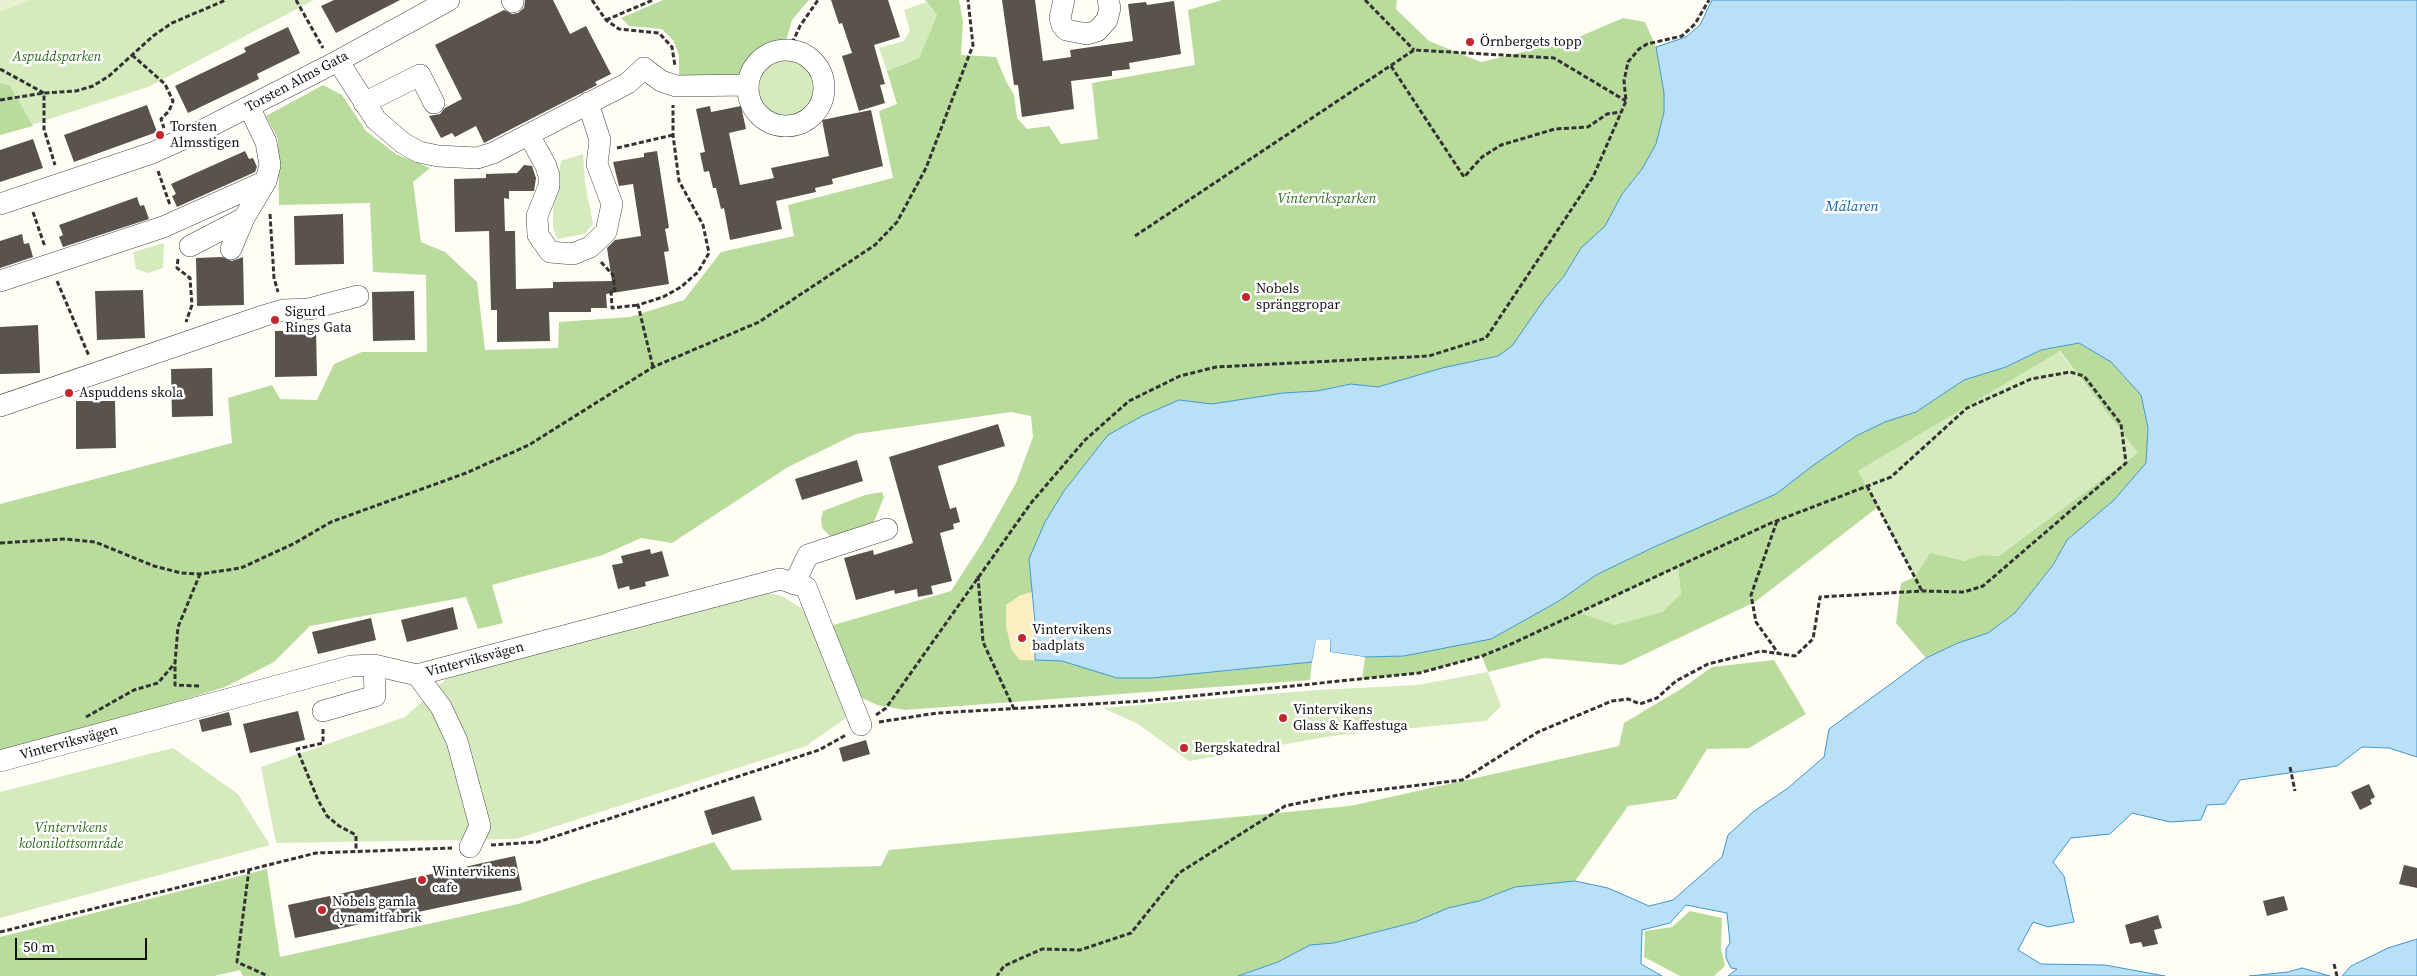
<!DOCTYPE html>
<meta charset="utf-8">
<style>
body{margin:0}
#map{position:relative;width:2417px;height:976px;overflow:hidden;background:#fffdf5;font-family:"Source Serif 4",serif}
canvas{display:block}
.scale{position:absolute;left:15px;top:938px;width:132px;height:22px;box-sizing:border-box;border:2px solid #111;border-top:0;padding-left:6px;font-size:15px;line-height:18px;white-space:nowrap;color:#111;-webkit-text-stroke:4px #fff;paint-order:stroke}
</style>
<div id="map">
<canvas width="2417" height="976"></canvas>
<div class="scale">50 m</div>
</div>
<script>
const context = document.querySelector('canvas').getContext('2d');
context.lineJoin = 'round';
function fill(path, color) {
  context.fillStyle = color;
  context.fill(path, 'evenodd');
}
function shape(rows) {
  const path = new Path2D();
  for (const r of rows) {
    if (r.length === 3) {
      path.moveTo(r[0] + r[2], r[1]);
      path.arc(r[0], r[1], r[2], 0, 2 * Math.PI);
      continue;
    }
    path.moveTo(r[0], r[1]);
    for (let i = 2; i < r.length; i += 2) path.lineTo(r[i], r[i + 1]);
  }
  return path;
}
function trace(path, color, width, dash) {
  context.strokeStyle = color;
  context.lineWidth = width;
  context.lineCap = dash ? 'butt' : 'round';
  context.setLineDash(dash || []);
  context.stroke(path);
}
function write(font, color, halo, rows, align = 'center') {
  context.font = font + ' "Source Serif 4",serif';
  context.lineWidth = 5;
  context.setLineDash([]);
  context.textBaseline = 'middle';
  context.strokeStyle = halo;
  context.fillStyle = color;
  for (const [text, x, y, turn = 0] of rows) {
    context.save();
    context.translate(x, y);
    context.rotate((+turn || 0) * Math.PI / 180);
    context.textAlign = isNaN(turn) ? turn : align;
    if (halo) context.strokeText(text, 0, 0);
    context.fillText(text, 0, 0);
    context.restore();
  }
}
fill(shape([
 [0,0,314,0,148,87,0,135],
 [926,2,937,15,919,58,887,71,879,48,904,41,910,30,904,10],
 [786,88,33],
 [583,154,585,183,593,224,585,234,557,239,553,227,553,211,561,161],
 [164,243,163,268,148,273,136,269,133,252],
 [2059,351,2139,453,1999,556,1981,555,1964,561,1930,554,1915,577,1858,471],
 [1678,567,1681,594,1662,612,1615,625,1579,613],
 [758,591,782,596,807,612,846,718,806,746,516,839,276,843,261,767,405,717,446,679],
 [1488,672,1501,706,1486,721,1332,736,1189,761,1138,724,1103,708,1317,690,1417,685],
 [173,748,238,794,270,845,0,918,0,792]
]), '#d5ebbd');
fill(shape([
 [663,0,809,0,792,20,786,41,758,54,746,70,733,81,679,79,679,55,673,40,662,29,629,26,621,18],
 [925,0,959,0,963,22,961,55,996,57,1006,81,1014,95,1017,118,1027,129,1049,126,1061,144,1098,139,1092,83,1195,65,1188,10,1222,0,1397,0,1396,9,1429,41,1481,62,1569,41,1623,18,1645,22,1656,47,1664,93,1664,112,1656,144,1642,169,1622,194,1605,226,1581,248,1564,276,1544,300,1513,346,1498,356,1442,368,1378,387,1351,384,1317,391,1283,393,1212,404,1179,400,1142,416,1108,435,1064,491,1045,522,1029,559,1032,592,1019,596,1006,626,1012,650,1020,660,1062,661,1117,678,1227,671,1312,662,1310,680,905,710,877,705,858,696,830,626,951,591,982,543,1016,483,1033,437,1031,416,1011,412,856,434,788,467,672,543,641,538,603,555,492,585,503,623,478,629,466,597,310,626,274,662,225,687,106,724,0,750,0,504,232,443,228,398,272,385,280,399,317,400,334,364,362,352,427,352,426,275,373,272,370,203,279,205,278,139,266,116,323,85,342,95,366,131,396,154,430,168,413,182,421,242,445,252,477,282,485,350,558,348,559,322,630,317,684,300,721,252,794,236,788,205,893,178,879,111,897,104,887,71,919,58,937,15],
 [0,83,10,86,33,126,0,135],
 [2079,343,2111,362,2141,395,2148,428,2146,463,2114,500,2067,540,2053,565,2015,613,1988,633,1958,643,1926,658,1896,623,1901,583,1915,577,1930,553,1964,561,1981,555,1999,556,2138,453,2060,351,1858,471,1878,507,1755,602,1622,665,1544,658,1488,672,1482,656,1419,673,1362,679,1365,657,1404,656,1491,639,1559,601,1596,575,1654,547,1776,494,1814,464,1856,436,1885,422,1916,412,1964,380,2006,367,2041,350],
 [1678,567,1681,594,1662,612,1615,625,1580,613],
 [882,492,884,497,873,524,831,537,822,528,821,519,823,511,865,495],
 [1774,660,1806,714,1749,748,1707,749,1676,799,1628,806,1575,881,1515,887,1479,901,1448,908,1415,922,1334,943,1310,945,1278,962,1238,976,243,976,240,970,214,976,0,976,0,937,267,869,280,957,518,904,714,842,732,870,881,866,889,850,1350,806,1619,746,1624,723,1684,687,1712,667],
 [1690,911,1722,918,1721,948,1725,966,1714,976,1680,976,1644,957,1645,931,1672,927]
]), '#b9dc9c');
fill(shape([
 [1032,592,1035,660,1020,660,1012,650,1006,626,1006,605,1019,596]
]), '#fbeec1');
fill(shape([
 [0,0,31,0,0,12]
]), '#e6f2cf');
const water = shape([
 [1712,0,2417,0,2417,757,2389,748,2362,747,2337,766,2240,780,2225,804,2207,805,2201,820,2170,822,2132,813,2110,834,2071,838,2053,862,2064,876,2074,922,2048,927,2033,922,2018,950,2041,964,2105,965,2165,976,1728,976,1737,969,1731,968,1726,958,1726,949,1730,943,1727,913,1686,905,1670,923,1642,930,1641,964,1662,976,1238,976,1278,962,1310,945,1334,943,1415,922,1448,908,1479,901,1515,887,1575,881,1608,888,1649,906,1673,900,1722,857,1728,835,1753,812,1788,788,1824,757,1829,729,1926,658,1958,643,1988,633,2015,613,2053,565,2067,540,2114,500,2146,463,2148,428,2141,395,2111,362,2079,343,2041,350,2006,367,1964,380,1916,412,1885,422,1856,436,1815,464,1776,494,1654,547,1596,575,1559,601,1491,639,1404,656,1365,657,1330,652,1330,639,1316,641,1312,662,1152,678,1117,678,1062,661,1035,660,1035,622,1029,559,1045,522,1064,491,1108,435,1142,416,1179,400,1212,404,1283,393,1317,391,1351,384,1378,387,1442,368,1498,356,1512,346,1544,300,1564,276,1581,248,1605,226,1622,194,1642,169,1656,144,1664,112,1664,93,1656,47,1686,37,1700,25,1712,0],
 [2417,939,2417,976,2342,976,2351,966,2388,948,2417,939],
 [2302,968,2330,976,2249,976,2288,972,2302,968]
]);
fill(water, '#b9e0f7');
trace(water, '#3f96cf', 1);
fill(shape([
 [1330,639,1330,652,1365,657,1364,659,1328,655,1327,642,1318,643,1315,662,1312,662,1316,640]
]), '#fffdf5');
fill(shape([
 [334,0,400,0,336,33,321,6],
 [525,0,553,0,570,34,586,26,611,74,595,82,597,85,488,141,484,143,476,126,455,137,452,133,441,138,429,116,440,114,445,108,462,99,435,45,504,10,512,14,518,13,524,8],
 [831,0,888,0,900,37,874,45,885,84,880,85,885,103,859,111,842,56,852,53,842,23,839,24],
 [1002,0,1035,0,1043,61,1071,57,1070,50,1133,41,1128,4,1146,2,1147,5,1174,1,1181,54,1129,63,1130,69,1112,71,1112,76,1071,81,1074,109,1022,117,1018,85,1014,85],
 [288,27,300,53,257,74,259,79,188,113,175,86,246,52,244,48],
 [147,105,157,132,74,162,64,135],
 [710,106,711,112,741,106,746,129,729,133,740,185,774,178,771,168,829,156,822,120,871,110,883,166,832,179,833,184,815,188,816,192,776,201,782,229,730,240,724,208,721,209,716,188,713,188,709,171,704,172,700,153,705,152,696,109],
 [33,139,43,168,0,182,0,150],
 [245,151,249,159,253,158,257,167,255,172,177,207,172,196,176,194,171,184],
 [657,151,669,228,665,229,669,251,664,252,669,284,606,294,607,308,591,308,591,312,549,312,550,341,497,342,497,310,491,310,489,231,455,232,454,179,486,178,486,174,517,173,524,165,532,166,536,178,534,191,509,191,509,199,504,198,505,231,515,231,516,289,553,288,553,282,612,281,607,248,615,240,641,236,633,184,619,186,613,162,644,157,644,153],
 [137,197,140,206,144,205,149,219,63,247,59,237,63,235,59,225],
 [343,214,344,264,295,265,294,216],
 [22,234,24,244,29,243,33,257,0,268,0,241],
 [222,257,232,261,243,257,244,305,197,306,196,258],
 [143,290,145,338,97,340,95,291],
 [414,291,415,340,373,341,372,292],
 [38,325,40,373,0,374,0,327],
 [316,330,317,376,275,377,275,331],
 [212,368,213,416,172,417,171,369],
 [76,401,115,401,116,448,76,449],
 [998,424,1005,446,938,466,950,509,956,507,960,522,953,524,954,529,940,533,952,581,931,586,933,594,918,597,917,589,895,594,894,590,856,600,844,558,873,550,874,555,913,543,889,457],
 [857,460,863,481,802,500,795,479],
 [650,549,651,554,662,551,669,576,645,582,646,586,630,590,629,586,618,589,612,565,623,563,621,556],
 [453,607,458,629,407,642,401,620],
 [371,618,376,640,318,654,312,632],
 [298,711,305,740,250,753,243,724],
 [229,712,232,725,202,732,199,720],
 [866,740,870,754,843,762,839,748],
 [2369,784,2375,797,2370,800,2372,804,2360,810,2351,792],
 [754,796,762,820,712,835,704,811],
 [515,856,522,890,295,938,288,905],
 [2404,865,2417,868,2417,888,2399,884],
 [2284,896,2288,910,2267,916,2263,901],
 [2158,915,2162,928,2154,930,2158,944,2143,947,2141,942,2130,944,2125,925]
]), '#5a524d');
const minor = shape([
 [512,0,513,2],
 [1064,0,1060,18,1062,25,1066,30,1087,34,1097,31,1107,20,1110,8,1108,0],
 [786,88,38],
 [338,61,376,120,403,143,419,152,438,156,477,158,493,153,628,83,644,68,661,81,676,86,747,85],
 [364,103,420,75,434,103],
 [529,135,546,166,549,176,549,186,537,216,538,235,550,252,573,254,590,247,606,232,612,204,597,164,600,140,588,103],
 [0,204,152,153,201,131,338,61,449,0],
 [190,246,244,218],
 [231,249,244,218,266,181],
 [0,281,163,227,266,181,270,165,266,142,249,107],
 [0,406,263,316,283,310,309,309,358,296],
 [794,584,808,555,887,529],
 [417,675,441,707,457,741,480,826,470,847],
 [323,711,375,696,374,665],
 [0,761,351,666,374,665,417,675,780,579,806,587,861,725]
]);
trace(minor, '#444', 22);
trace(shape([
 [296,0,323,48],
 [592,0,606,20,619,29,659,33,672,47,675,66],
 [1365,0,1414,50],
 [606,20,653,0],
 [789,50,800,26,818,0],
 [132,55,165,84,173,101,169,111,161,119,164,128],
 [1391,66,1464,177,1482,157,1501,145,1555,129,1588,127,1607,114,1621,112],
 [0,69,44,93,44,129,55,165],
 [0,100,44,93,76,91,93,86,109,76,153,36,172,23,226,0],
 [617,148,673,135],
 [158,171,170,205],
 [33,212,45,247],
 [270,214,274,278,278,292],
 [1135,236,1414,50,1554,58,1626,101],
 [178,259,177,268,190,278,192,305,186,322],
 [601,262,613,275,615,290,611,290,612,308,638,305],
 [57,281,89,356],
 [653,367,638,305,663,297,681,287,698,272,709,253,703,225,679,181,673,135,673,105],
 [1867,486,1922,591],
 [1777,521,1751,595,1756,622,1778,653],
 [0,543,65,539,95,542,154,566,181,573,200,574,241,568,295,543,331,522,466,473,529,445,653,367,759,322,875,245,897,222,926,168,973,45,968,0],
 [978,576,983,642,1014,709],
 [199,686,175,685,175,663,178,627,200,574],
 [876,715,886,708,1031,503,1085,440,1129,401,1180,376,1216,367,1429,356,1486,338,1593,177,1626,101,1624,81,1628,62,1639,49,1647,44,1682,36,1695,24,1709,0],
 [86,717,134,690,158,683,175,663],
 [879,722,937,713,1144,701,1419,673,1482,656,1509,645,1771,523,1891,477,1967,408,2031,379,2070,372,2084,376,2121,424,2126,463,1983,586,1964,592,1922,591,1820,597,1813,639,1795,656,1761,651,1708,664,1676,681,1657,698,1640,704,1628,699,1612,701,1538,732,1462,780,1344,794,1285,806,1179,873,1131,933,1080,950,1042,949,1004,966,997,976],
 [323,729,323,743,297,749,318,800,327,816,339,826,356,835,356,851],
 [2290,767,2295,791],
 [491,845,538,842,819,750,846,735],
 [249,869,237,962,268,976],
 [0,932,316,853,452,848],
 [2334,964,2337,976]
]), '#333', 3, [5, 2.5]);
trace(minor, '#fff', 21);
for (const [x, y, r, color] of [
 [1470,42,5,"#c4262e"],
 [160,135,5,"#c4262e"],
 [1246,297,5,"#c4262e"],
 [275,320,5,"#c4262e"],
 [69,393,5,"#c4262e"],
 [1022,638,5,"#c4262e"],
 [1283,718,5,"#c4262e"],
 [1184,748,5,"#c4262e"],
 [422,880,5,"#c4262e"],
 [322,910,5,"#c4262e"]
]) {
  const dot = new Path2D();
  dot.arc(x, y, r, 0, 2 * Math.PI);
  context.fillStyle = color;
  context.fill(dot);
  trace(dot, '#fff', 2);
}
write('14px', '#111', '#fff', [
 ["Örnbergets topp",1480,42],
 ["Torsten",170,127],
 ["Almsstigen",170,143],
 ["Nobels",1256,289],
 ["spränggropar",1256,305],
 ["Sigurd",285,312],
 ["Rings Gata",285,328],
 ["Aspuddens skola",79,393],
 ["Vintervikens",1032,630],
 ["badplats",1032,646],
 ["Vintervikens",1293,710],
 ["Glass & Kaffestuga",1293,726],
 ["Bergskatedral",1194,748],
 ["Wintervikens",432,872],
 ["cafe",432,888],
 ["Nobels gamla",332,902],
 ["dynamitfabrik",332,918]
], 'left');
write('italic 14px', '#2f6b1f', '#fff', [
 ["Aspuddsparken",57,57],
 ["Vinterviksparken",1327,199],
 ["Vintervikens",71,828],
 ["kolonilottsområde",71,844]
]);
write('14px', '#111', '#fff', [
 ["Torsten Alms Gata",297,82,-28],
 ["Vinterviksvägen",475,660,-15],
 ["Vinterviksvägen",69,743,-15]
]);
write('italic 15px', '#1768a6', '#fff', [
 ["Mälaren",1852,207]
]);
</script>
